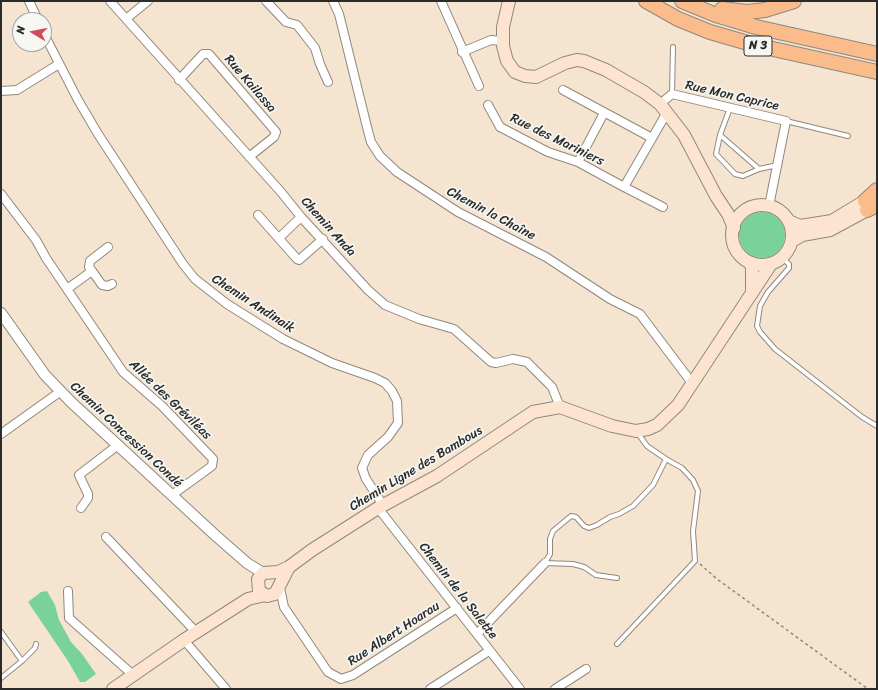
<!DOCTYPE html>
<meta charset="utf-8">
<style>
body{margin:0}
#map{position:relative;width:878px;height:690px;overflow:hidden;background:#f5e4d0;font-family:Sriracha,sans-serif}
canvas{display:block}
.frame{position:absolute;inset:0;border:2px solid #2b2b2b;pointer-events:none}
.north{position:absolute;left:12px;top:12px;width:40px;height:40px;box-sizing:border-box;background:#f6f6f2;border:1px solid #a5a5a2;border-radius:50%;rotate:280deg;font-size:11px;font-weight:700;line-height:16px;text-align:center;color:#2b2b2b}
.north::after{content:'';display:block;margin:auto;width:14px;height:18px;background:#d1495b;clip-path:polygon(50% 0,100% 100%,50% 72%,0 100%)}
</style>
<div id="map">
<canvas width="878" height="690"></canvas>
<div class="frame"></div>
<div class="north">N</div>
</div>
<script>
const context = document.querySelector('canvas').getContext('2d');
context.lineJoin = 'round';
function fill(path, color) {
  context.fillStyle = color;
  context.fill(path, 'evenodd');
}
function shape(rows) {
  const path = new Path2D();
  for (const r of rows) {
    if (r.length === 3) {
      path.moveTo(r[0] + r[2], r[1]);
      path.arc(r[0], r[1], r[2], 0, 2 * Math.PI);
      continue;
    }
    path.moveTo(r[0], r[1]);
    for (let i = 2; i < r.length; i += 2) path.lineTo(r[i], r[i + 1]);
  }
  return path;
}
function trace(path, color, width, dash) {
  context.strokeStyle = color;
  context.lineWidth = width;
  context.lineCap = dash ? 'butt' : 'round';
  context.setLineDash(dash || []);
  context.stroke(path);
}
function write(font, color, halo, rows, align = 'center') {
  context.font = font + ' Sriracha,sans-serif';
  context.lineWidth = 3.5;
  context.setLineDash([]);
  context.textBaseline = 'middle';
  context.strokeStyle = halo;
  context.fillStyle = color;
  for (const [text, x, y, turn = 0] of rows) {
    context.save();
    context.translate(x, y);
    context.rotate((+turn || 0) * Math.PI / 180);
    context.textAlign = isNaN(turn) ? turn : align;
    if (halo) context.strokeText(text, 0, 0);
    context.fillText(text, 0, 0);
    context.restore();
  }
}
fill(shape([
 [762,235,23],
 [47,591,55,605,59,620,71,642,82,654,96,674,85,682,80,682,68,661,28,602,41,592]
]), '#78d299');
const service = shape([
 [672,94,673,47],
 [730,108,720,135,716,154,735,174,743,176,759,169,778,165],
 [786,121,848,136],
 [720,135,759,169],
 [782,258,789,264,789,268,768,292,760,306,757,326,760,332,775,349,862,417,877,426],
 [617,578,596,575,584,567,573,564,545,563,550,554,550,539,553,531,571,516,576,517,584,526,589,528,597,525,610,517,619,514,633,506,653,485,666,459,647,446,637,432],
 [1,632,22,661],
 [617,644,695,561,693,531,698,491,693,480,682,468,666,459],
 [1,678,22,661,35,648,36,644]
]);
const minor = shape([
 [29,1,38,20],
 [110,1,281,192,301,217,368,290,385,305,419,319,454,329,491,362,496,363,513,359,527,362,552,387,560,407],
 [266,1,286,22,297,25,315,48,320,64,328,82],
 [333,1,339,14,367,127,371,142,380,156,397,172,458,212,546,257,610,299,640,314,692,383],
 [441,1,479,86],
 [126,19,148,1],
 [44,34,78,100,98,134,183,264,195,279,227,304,283,339,332,363,375,378,385,383,392,391,397,401,398,423,388,437,368,455,362,468,366,479,383,505],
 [462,52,491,40,503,41],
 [179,80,203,54,209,54,276,132,274,137,249,157],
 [563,90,652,138],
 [1,91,17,90,59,64],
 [660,104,672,94,786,121,769,206],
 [488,105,500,127,548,152,578,162,624,187,666,114],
 [578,162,604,113],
 [624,187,663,207],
 [1,194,36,240,46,258,123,372,162,406,213,459,212,466,172,495],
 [258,215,297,259,299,260,323,239],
 [279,238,301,217],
 [92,271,89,267,90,261,108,247],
 [67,289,92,271,102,285,108,286,112,284],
 [1,434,61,391],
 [81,508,88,498,88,494,79,475,118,445],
 [378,508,520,689],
 [106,537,196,632],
 [280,588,284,607,328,672,341,679,353,675,457,608],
 [68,591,69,618,133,675],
 [477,634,545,563],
 [184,640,226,689],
 [430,689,489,651],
 [555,689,586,669]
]);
const tertiary = shape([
 [1,313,45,375,71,402,215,535,247,563,263,573]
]);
const secondary = shape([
 [509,1,503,27,503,46,507,61,515,72,525,76,536,77,565,63,577,60,584,61,606,70,644,92,660,104,684,135,716,196,728,214,734,228],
 [762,235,30],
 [789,221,800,226,832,221,865,201],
 [792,241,802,235,830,230,867,210],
 [749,262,752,267,752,292],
 [289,567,275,594,267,596,259,591,258,579,263,573,278,572,289,567,312,550,378,508,437,476,533,412,560,407,612,426,636,431,648,429,657,425,678,405,771,264],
 [113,689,184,640,248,599,265,595]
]);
const trunk = shape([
 [646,1,678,19,710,32,755,45,877,72],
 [682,1,716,15,756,27,877,54],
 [722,9,747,12,765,10,794,1],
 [865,201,877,190],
 [867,210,877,205]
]);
trace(service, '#90887e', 6);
trace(minor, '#90887e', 10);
trace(tertiary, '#90887e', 12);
trace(secondary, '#90887e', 14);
trace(trunk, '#90887e', 16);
trace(shape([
 [700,564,717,579,868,689]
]), '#90887e', 1.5, [3, 3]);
trace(service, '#fff', 4);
trace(minor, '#fff', 8);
trace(tertiary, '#fff', 10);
trace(secondary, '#fde4d0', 12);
trace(trunk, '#f9bc8a', 14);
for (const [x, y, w] of [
 [758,46,28]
]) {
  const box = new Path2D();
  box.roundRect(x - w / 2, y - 10, w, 20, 3);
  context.fillStyle = '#f6f6f2';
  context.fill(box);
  trace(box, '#2b2b2b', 1);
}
write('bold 12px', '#2b2b2b', null, [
 ["N 3",758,46]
]);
write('13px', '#2b2b2b', '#f6f6f2', [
 ["Rue Kailassa",250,84,49],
 ["Rue Mon Caprice",732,96,13],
 ["Rue des Mariniers",557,140,26],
 ["Chemin la Chaîne",491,214,28],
 ["Chemin Anda",328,227,48],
 ["Chemin Andinaik",253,304,33],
 ["Allée des Gréviléas",170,400,44],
 ["Chemin Concession Condé",126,435,43],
 ["Chemin Ligne des Bambous",416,469,-31],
 ["Chemin de la Salette",458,591,52],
 ["Rue Albert Hoarau",394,634,-33]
]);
</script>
